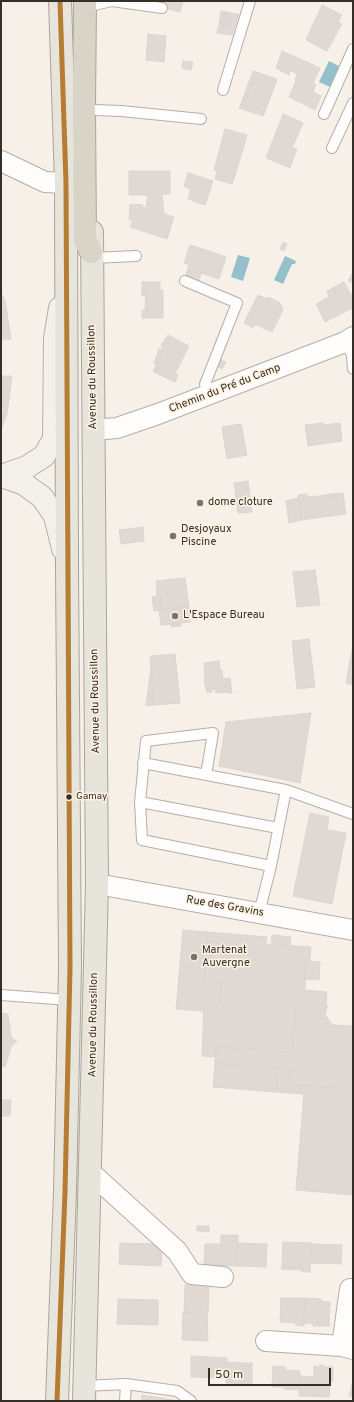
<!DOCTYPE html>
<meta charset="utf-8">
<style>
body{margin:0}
#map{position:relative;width:354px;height:1402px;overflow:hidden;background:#f7f0e8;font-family:Overpass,sans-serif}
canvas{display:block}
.frame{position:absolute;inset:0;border:2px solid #342f28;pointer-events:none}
.scale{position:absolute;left:208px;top:1368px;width:123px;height:18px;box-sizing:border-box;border:2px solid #342f28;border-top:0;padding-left:5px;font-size:12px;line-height:14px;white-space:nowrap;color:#342f28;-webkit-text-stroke:3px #fdf1e2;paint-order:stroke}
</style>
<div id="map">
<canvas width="354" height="1402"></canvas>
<div class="frame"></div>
<div class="scale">50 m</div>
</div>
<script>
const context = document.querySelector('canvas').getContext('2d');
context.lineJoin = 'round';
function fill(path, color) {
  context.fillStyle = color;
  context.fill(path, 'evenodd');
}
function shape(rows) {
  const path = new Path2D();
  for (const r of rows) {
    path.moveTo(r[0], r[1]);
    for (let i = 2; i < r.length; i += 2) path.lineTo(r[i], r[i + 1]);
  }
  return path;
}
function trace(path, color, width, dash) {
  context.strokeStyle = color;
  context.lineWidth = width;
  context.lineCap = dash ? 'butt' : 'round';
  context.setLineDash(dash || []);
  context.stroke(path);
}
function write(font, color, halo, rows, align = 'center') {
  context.font = font + ' Overpass,sans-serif';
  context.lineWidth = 3;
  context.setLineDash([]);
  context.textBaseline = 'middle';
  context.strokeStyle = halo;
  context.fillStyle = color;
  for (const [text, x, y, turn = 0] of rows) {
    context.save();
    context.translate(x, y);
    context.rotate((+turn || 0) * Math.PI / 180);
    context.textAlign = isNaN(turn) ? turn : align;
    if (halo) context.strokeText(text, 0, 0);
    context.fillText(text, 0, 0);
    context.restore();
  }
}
fill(shape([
 [329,61,339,66,330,87,319,82],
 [238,255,250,258,243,281,231,277],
 [285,256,296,261,295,264,292,264,283,284,274,280]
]), '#93c0ca');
const building = shape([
 [162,1,183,1,180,12,161,7,162,1],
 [322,5,342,15,338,22,342,24,327,51,306,40,322,5],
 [221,11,225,12,221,25,219,25,221,11],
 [225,12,227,12,223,26,221,25,225,12],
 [227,12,230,13,227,26,223,26,227,12],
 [230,13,239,14,232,35,217,33,218,27,227,26,230,13],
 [148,34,166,36,164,62,146,60,148,34],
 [282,51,320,68,313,83,316,85,313,92,321,96,315,110,289,97,296,81,295,80,297,74,290,70,289,75,276,68,282,51],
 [183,61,193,62,191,70,182,68,183,61],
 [253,71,256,72,246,99,243,98,253,71],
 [256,72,277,79,265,112,241,104,243,98,246,99,256,72],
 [241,104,265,112,263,116,239,108,241,104],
 [283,114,303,123,292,148,297,149,290,168,266,158,283,114],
 [225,129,247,135,235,176,214,170,225,129],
 [129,171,170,171,170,194,162,194,164,214,174,217,167,239,130,227,133,220,129,220,130,204,143,205,142,207,146,208,148,195,129,195,129,171],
 [217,171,235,176,232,184,215,179,217,171],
 [188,173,213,181,205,205,188,199,191,189,184,186,188,173],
 [283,242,287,244,284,251,280,249,283,242],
 [190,245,209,251,208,254,225,260,219,279,201,273,199,281,185,277,189,265,184,263,190,245],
 [209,251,226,257,225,260,208,254,209,251],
 [353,272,353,279,350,283,348,281,353,272],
 [142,282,160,282,160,290,163,290,163,318,150,318,150,311,145,310,146,290,142,289,142,282],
 [344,282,353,298,353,308,325,322,316,304,336,293,333,288,344,282],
 [333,288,336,293,329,297,327,291,333,288],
 [142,289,146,290,146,296,142,296,142,289],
 [1,293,5,300,11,339,1,339,1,293],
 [258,295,267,299,268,297,280,303,283,310,272,332,255,324,253,328,244,323,258,295],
 [142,310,150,311,150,318,142,318,142,310],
 [168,335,170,336,164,349,161,345,168,335],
 [170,336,189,346,175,374,178,375,175,382,156,373,159,367,156,366,156,364,170,336],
 [159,349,164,349,156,364,154,363,159,349],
 [221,360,226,362,222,369,218,367,221,360],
 [156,366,159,367,156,373,153,371,156,366],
 [1,376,12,376,7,414,1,430,1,376],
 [323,423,324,425,340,423,342,441,308,446,305,425,323,423],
 [241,424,247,455,227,459,222,427,241,424],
 [248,481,252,512,238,513,234,483,248,481],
 [343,493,346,514,301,520,298,495,307,494,307,497,319,496,319,499,332,497,331,494,343,493],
 [331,494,332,497,319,499,319,496,331,494],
 [298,498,301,520,289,523,286,501,298,498],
 [143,527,144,541,121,544,119,530,143,527],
 [315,570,320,605,297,607,293,572,315,570],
 [185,578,189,607,162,610,161,596,157,596,156,581,185,578],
 [161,596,162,610,154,611,152,597,161,596],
 [189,607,190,622,161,625,159,610,189,607],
 [180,623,181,626,171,627,171,624,180,623],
 [309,639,315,687,297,689,292,641,309,639],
 [353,645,353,685,346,683,353,645],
 [175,654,180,703,154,705,150,656,175,654],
 [219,661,220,670,222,670,224,685,226,685,227,692,216,693,215,689,212,689,212,692,207,692,204,680,205,679,204,663,219,661],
 [151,669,154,705,146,706,151,669],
 [230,678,232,693,227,693,226,685,224,685,223,679,230,678],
 [311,713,300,783,219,766,226,722,311,713],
 [310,813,329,817,327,830,346,833,332,904,293,896,310,813],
 [183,930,208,932,206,949,204,948,203,957,206,957,204,983,221,984,220,1004,204,1002,203,1011,176,1009,183,930],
 [208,932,267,937,266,944,311,947,310,961,306,961,305,990,327,992,326,1004,327,1006,296,1002,292,1053,216,1046,215,1057,202,1056,204,1002,220,1004,221,984,204,983,206,957,203,957,204,948,206,949,208,932],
 [272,935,291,937,290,945,271,943,272,935],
 [306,961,320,962,319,980,305,979,306,961],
 [296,1002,327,1006,328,1007,326,1010,325,1015,333,1025,353,1026,353,1089,289,1084,291,1069,215,1064,216,1046,292,1053,296,1002],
 [1,1013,8,1014,11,1037,17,1042,12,1045,5,1067,1,1066,1,1013],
 [215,1064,278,1068,276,1092,213,1087,215,1064],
 [278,1068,291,1069,289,1084,353,1089,353,1195,296,1190,304,1094,276,1092,278,1068],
 [1,1100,11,1100,11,1105,1,1105,1,1100],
 [1,1105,11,1105,10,1116,1,1116,1,1105],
 [197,1226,209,1226,209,1232,197,1231,197,1226],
 [221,1235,238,1235,237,1266,204,1265,205,1244,221,1244,221,1235],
 [283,1242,312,1243,310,1272,302,1272,302,1267,282,1267,283,1242],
 [120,1243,158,1244,162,1248,161,1266,119,1264,120,1243],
 [238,1243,267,1244,266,1267,237,1266,238,1243],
 [312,1244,342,1245,341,1264,311,1263,312,1244],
 [282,1267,302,1267,302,1270,281,1269,282,1267],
 [185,1285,209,1285,208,1314,184,1313,185,1285],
 [281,1298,305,1298,304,1326,296,1325,296,1323,280,1322,281,1298],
 [305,1298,321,1299,321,1301,330,1302,329,1326,320,1326,320,1323,304,1323,305,1298],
 [118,1299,158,1300,158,1325,117,1324,118,1299],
 [183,1313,207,1314,208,1341,182,1340,183,1313],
 [313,1323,320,1323,320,1326,313,1326,313,1323],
 [191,1356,227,1358,226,1378,191,1377,191,1356],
 [227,1362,241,1363,241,1366,252,1366,252,1384,226,1383,227,1362],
 [241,1363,253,1363,252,1366,241,1366,241,1363],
 [320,1365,324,1366,324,1367,333,1367,333,1381,330,1381,329,1397,299,1396,300,1376,314,1377,314,1366,320,1367,320,1365],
 [273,1366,285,1367,285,1370,300,1371,300,1390,284,1389,284,1387,272,1387,273,1366],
 [353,1380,353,1397,349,1396,353,1380],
 [142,1395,174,1400,174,1401,141,1401,142,1395]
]);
fill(building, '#e0d8d3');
trace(building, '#dcd4d0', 1);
const lane = shape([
 [94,5,112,1,162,8],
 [223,90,250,1],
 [95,110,121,111,201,119],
 [324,114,353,49],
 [332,148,353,103],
 [92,258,136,256],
 [185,281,237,303,205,384,209,395],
 [345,342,352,355,353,369],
 [143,763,286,790,353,814],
 [206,775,213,733,146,741,140,802,142,840,271,866],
 [140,802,278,828],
 [259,913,271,866,286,790],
 [1,995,69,1000],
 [84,1386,126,1384],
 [125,1401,126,1384,177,1391,191,1401]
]);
const street = shape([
 [1,161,45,182,66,183],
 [94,430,117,428,158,414,345,342,353,337],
 [97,884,353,930],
 [90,1172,177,1251,192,1274,223,1277],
 [266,1341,342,1346,353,1349],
 [342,1346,350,1289]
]);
const secondary = shape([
 [1,476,27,467,44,456,54,439,55,338,60,308],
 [2,476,24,484,42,497,55,516,63,549]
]);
const primary = shape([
 [57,1401,65,1192,70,968,67,567,66,183,60,1],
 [84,1401,97,884,92,232]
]);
const highway = shape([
 [85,1,84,107,85,240,91,252]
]);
trace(lane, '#b4aea7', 12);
trace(street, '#b4aea7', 22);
trace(secondary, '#b4aea7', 24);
trace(primary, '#aca594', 24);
trace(highway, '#aca594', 24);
trace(lane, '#fefdfc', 10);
trace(street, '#fefdfc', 20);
trace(secondary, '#f3f0eb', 22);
trace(primary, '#e7e4dc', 22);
trace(highway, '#d8d4c7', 22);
trace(shape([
 [57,1401,65,1192,70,968,66,183,60,1]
]), '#b57c32', 5);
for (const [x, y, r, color] of [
 [200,503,4,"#78736b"],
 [173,536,4,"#78736b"],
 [175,616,4,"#78736b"],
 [69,797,3.5,"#342f28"],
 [194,957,4,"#78736b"]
]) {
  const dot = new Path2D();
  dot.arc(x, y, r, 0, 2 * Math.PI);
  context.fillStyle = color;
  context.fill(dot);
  trace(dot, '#fdf1e2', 1.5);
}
write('10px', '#342f28', '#fdf1e2', [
 ["Gamay",76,797]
], 'left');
write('11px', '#342f28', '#fdf1e2', [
 ["Avenue du Roussillon",93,377,-91],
 ["Chemin du Pré du Camp",225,389,-21],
 ["Avenue du Roussillon",96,701,-91],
 ["Rue des Gravins",225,907,10],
 ["Avenue du Roussillon",94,1025,-89]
]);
write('11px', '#342f28', '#fdf1e2', [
 ["dome cloture",208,503],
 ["Desjoyaux",181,530],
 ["Piscine",181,543],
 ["L'Espace Bureau",183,616],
 ["Martenat",202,951],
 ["Auvergne",202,964]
], 'left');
</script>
